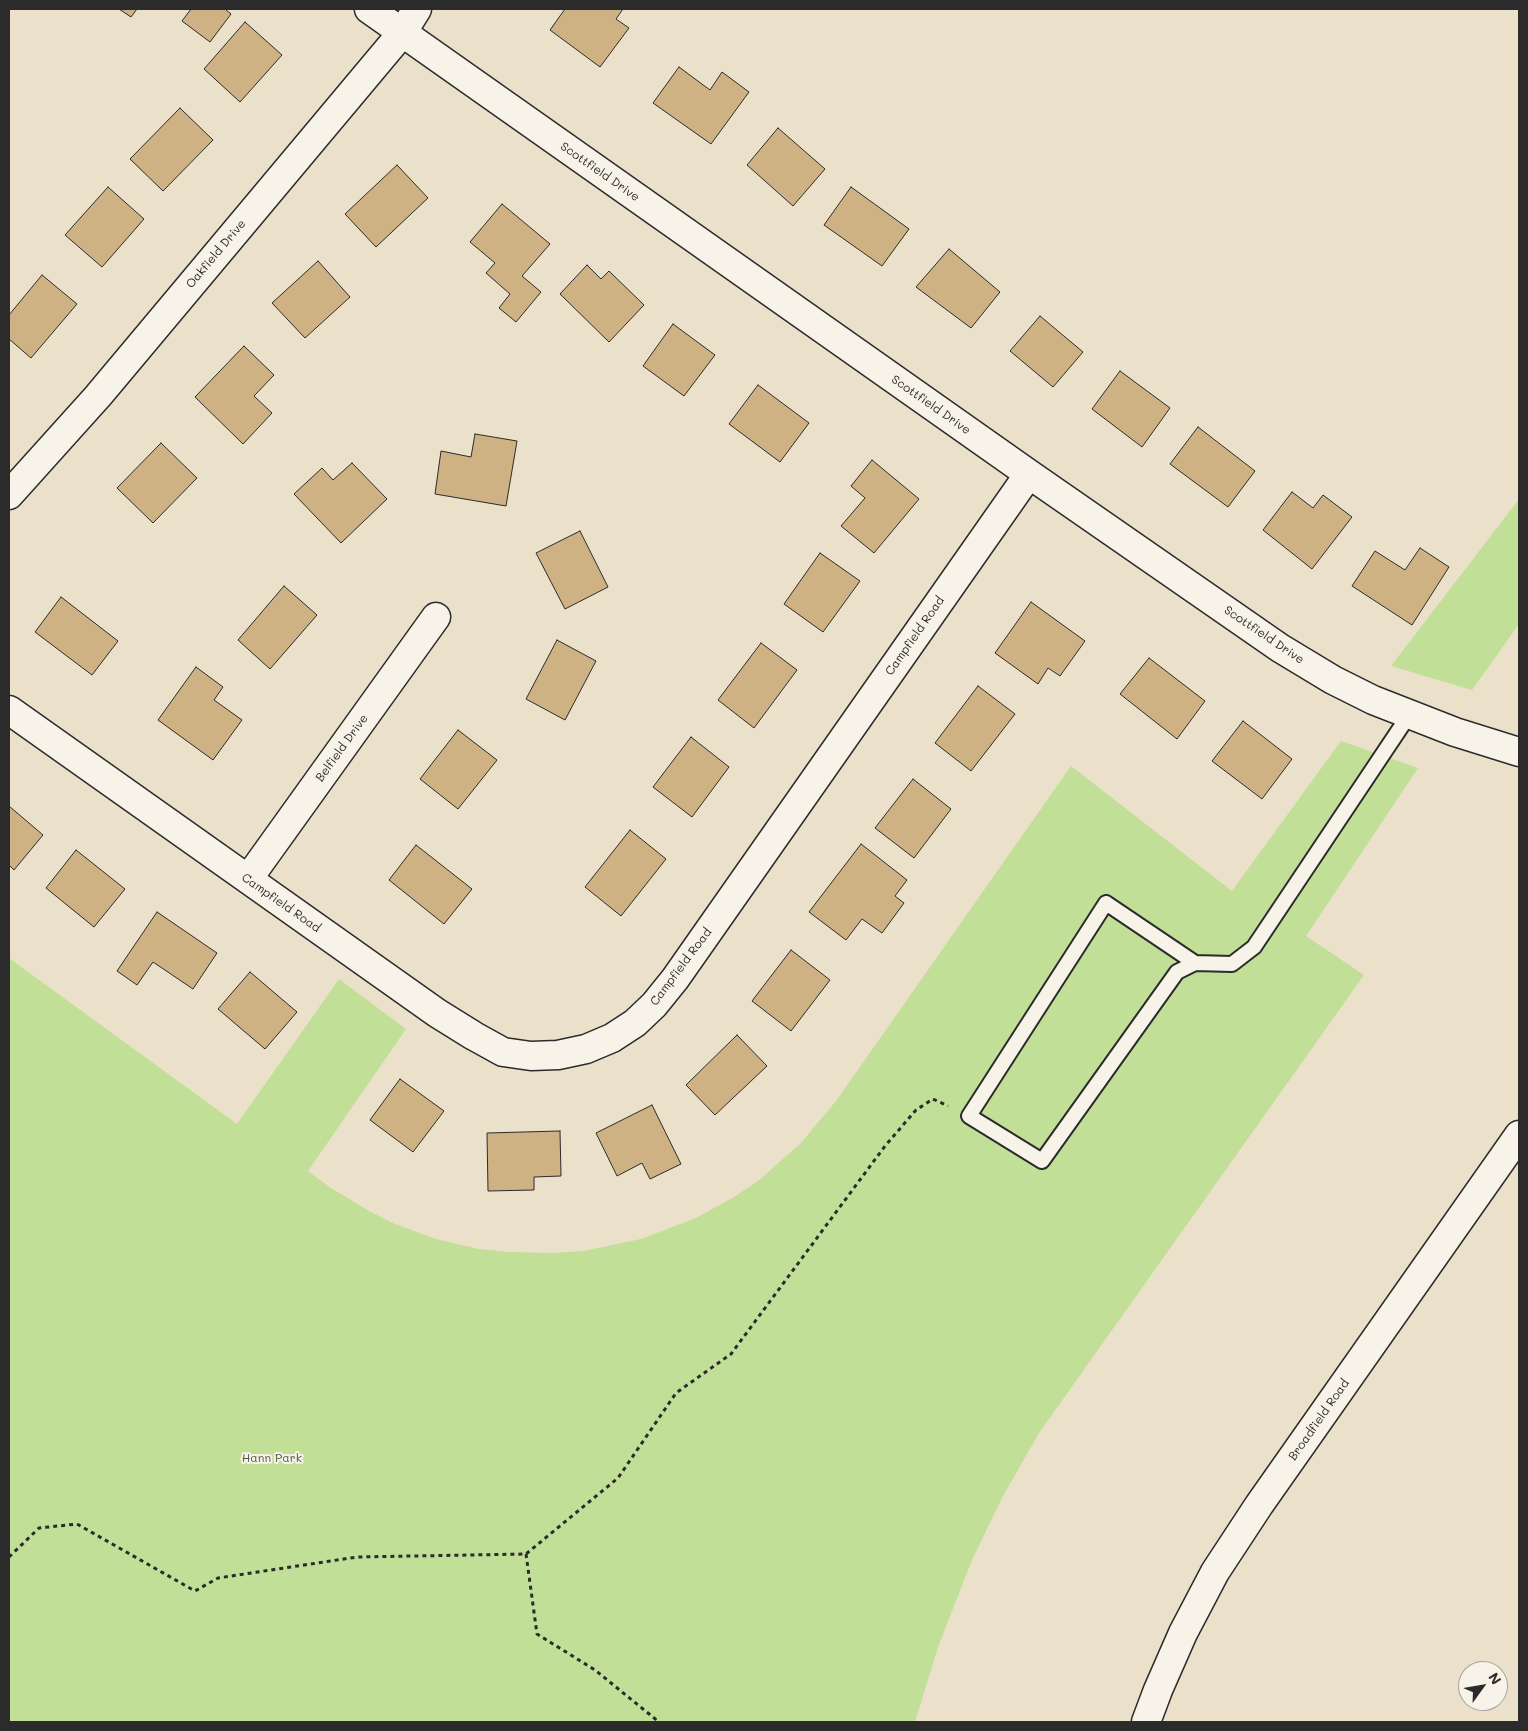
<!DOCTYPE html>
<style>
body{margin:0}
#map{position:relative;width:1528px;height:1731px;overflow:hidden;background:#ebe0ca;font-family:Mali,sans-serif}
canvas{display:block}
.frame{position:absolute;inset:0;border:10px solid #2b2b2b;pointer-events:none}
.north{position:absolute;left:1458px;top:1661px;width:50px;height:50px;box-sizing:border-box;background:#f7f3e8;border:1px solid #a5a39c;border-radius:50%;rotate:58deg;font-size:14px;font-weight:700;line-height:20px;text-align:center;color:#2b2b2b}
.north::after{content:'';display:block;margin:auto;width:18px;height:22px;background:#2b2b2b;clip-path:polygon(50% 0,100% 100%,50% 72%,0 100%)}
</style>
<div id="map">
<canvas width="1528" height="1731"></canvas>
<div class="frame"></div>
<div class="north">N</div>
</div>
<script>
const context = document.querySelector('canvas').getContext('2d');
context.lineJoin = 'round';
function fill(path, color) {
  context.fillStyle = color;
  context.fill(path, 'evenodd');
}
function shape(rows) {
  const path = new Path2D();
  for (const r of rows) {
    path.moveTo(r[0], r[1]);
    for (let i = 2; i < r.length; i += 2) path.lineTo(r[i], r[i + 1]);
  }
  return path;
}
function trace(path, color, width, dash) {
  context.strokeStyle = color;
  context.lineWidth = width;
  context.lineCap = dash ? 'butt' : 'round';
  context.setLineDash(dash || []);
  context.stroke(path);
}
function write(font, color, halo, rows, align = 'center') {
  context.font = font + ' Mali,sans-serif';
  context.lineWidth = 4;
  context.setLineDash([]);
  context.textBaseline = 'middle';
  context.strokeStyle = halo;
  context.fillStyle = color;
  for (const [text, x, y, turn = 0] of rows) {
    context.save();
    context.translate(x, y);
    context.rotate((+turn || 0) * Math.PI / 180);
    context.textAlign = isNaN(turn) ? turn : align;
    if (halo) context.strokeText(text, 0, 0);
    context.fillText(text, 0, 0);
    context.restore();
  }
}
fill(shape([
 [1519,499,1519,624,1472,690,1391,666],
 [1341,741,1418,768,1306,936,1364,975,1039,1433,1003,1496,972,1560,938,1647,915,1722,9,1722,9,958,237,1124,339,979,406,1029,308,1171,331,1188,369,1211,395,1224,436,1239,479,1249,509,1252,553,1253,583,1251,641,1239,696,1218,734,1197,758,1181,800,1144,836,1101,1071,766,1232,891]
]), '#c2df97');
const building = shape([
 [119,9,137,9,131,17,119,9],
 [191,9,225,9,231,14,210,42,182,21,191,9],
 [565,9,623,9,616,19,629,28,600,67,550,30,565,9],
 [245,22,282,55,240,102,204,69,245,22],
 [679,67,710,90,722,72,749,92,711,144,653,103,679,67],
 [180,108,213,140,163,191,130,159,180,108],
 [778,128,825,169,793,206,747,165,778,128],
 [397,165,428,198,376,247,345,214,397,165],
 [108,187,144,219,102,267,65,235,108,187],
 [851,187,909,229,882,266,824,225,851,187],
 [502,204,550,244,522,276,541,292,516,322,499,308,510,294,486,273,495,263,470,242,502,204],
 [949,249,1000,292,971,328,916,287,949,249],
 [318,261,350,297,305,338,272,303,318,261],
 [587,265,601,279,609,271,644,305,609,342,560,294,587,265],
 [42,275,77,304,31,358,9,339,9,315,42,275],
 [1040,316,1083,352,1053,387,1010,351,1040,316],
 [673,324,715,355,684,396,643,366,673,324],
 [244,346,274,375,254,396,272,413,243,444,195,397,244,346],
 [1120,371,1170,408,1142,447,1092,409,1120,371],
 [758,385,809,423,780,462,729,424,758,385],
 [1198,427,1255,471,1228,507,1170,464,1198,427],
 [475,434,517,441,506,506,435,494,441,451,471,457,475,434],
 [161,443,197,478,153,523,117,488,161,443],
 [872,460,919,499,874,553,841,526,865,498,851,486,872,460],
 [352,463,387,499,341,543,294,494,322,468,333,480,352,463],
 [1292,492,1313,508,1323,495,1352,517,1312,569,1263,530,1292,492],
 [580,531,608,587,565,609,536,553,580,531],
 [1420,548,1449,567,1412,625,1352,586,1375,551,1405,570,1420,548],
 [820,553,860,581,823,632,784,604,820,553],
 [284,586,317,615,270,669,238,640,284,586],
 [61,597,118,641,92,675,35,632,61,597],
 [1031,602,1085,641,1060,676,1048,668,1038,684,995,653,1031,602],
 [557,640,596,661,565,720,526,699,557,640],
 [761,643,797,670,754,728,718,700,761,643],
 [1149,658,1205,701,1177,739,1120,694,1149,658],
 [196,667,223,687,214,700,242,720,213,760,158,720,196,667],
 [978,686,1015,714,971,771,935,743,978,686],
 [1243,721,1292,759,1262,799,1212,761,1243,721],
 [458,730,497,760,458,809,420,779,458,730],
 [691,737,729,767,692,817,653,787,691,737],
 [913,779,951,809,914,858,875,828,913,779],
 [9,806,43,835,14,870,9,865,9,806],
 [630,830,666,859,621,916,585,887,630,830],
 [861,844,907,880,895,896,904,903,882,933,862,919,846,940,809,912,861,844],
 [416,845,472,889,444,924,389,880,416,845],
 [76,850,125,889,94,927,46,888,76,850],
 [157,912,217,953,193,989,153,962,137,985,117,971,157,912],
 [791,950,830,980,791,1031,752,1001,791,950],
 [250,972,297,1012,265,1049,218,1009,250,972],
 [737,1035,767,1066,715,1115,686,1085,737,1035],
 [400,1079,444,1111,413,1152,370,1120,400,1079],
 [652,1105,681,1164,650,1179,642,1163,617,1176,596,1133,652,1105],
 [560,1131,561,1176,534,1177,534,1190,488,1191,487,1133,560,1131]
]);
fill(building, '#cfb283');
trace(building, '#2b2b2b', 1);
const service = shape([
 [1106,903,1195,963,1177,972,1042,1161,969,1116,1106,903],
 [1195,963,1232,964,1254,947,1409,715]
]);
const minor = shape([
 [369,9,1029,474,1280,648,1333,680,1373,700,1455,732,1519,752],
 [9,495,98,396,402,33,417,9],
 [9,710,437,1013,474,1036,503,1052,531,1056,558,1055,586,1049,612,1038,635,1023,654,1005,675,979,1029,474],
 [248,879,436,617],
 [1146,1722,1158,1690,1183,1633,1215,1572,1259,1505,1519,1135]
]);
trace(service, '#2b2b2b', 18);
trace(minor, '#2b2b2b', 31);
trace(shape([
 [526,1554,537,1634,595,1670,659,1722],
 [9,1557,39,1528,77,1524,195,1591,218,1578,357,1557,526,1554,618,1478,676,1393,731,1354,885,1146,916,1110,933,1099,948,1106]
]), '#2b2b2b', 3, [4, 4]);
trace(service, '#f7f3e8', 14);
trace(minor, '#f7f3e8', 28);
write('12px', '#2b2b2b', '#f7f3e8', [
 ["Scottfield Drive",600,172,35],
 ["Oakfield Drive",216,254,-50],
 ["Scottfield Drive",931,405,35],
 ["Scottfield Drive",1264,635,34],
 ["Campfield Road",915,636,-55],
 ["Belfield Drive",342,748,-54],
 ["Campfield Road",281,903,35],
 ["Campfield Road",681,967,-53],
 ["Broadfield Road",1319,1420,-55]
]);
write('12px', '#515846', '#f7f3e8', [
 ["Hann Park",272,1458]
]);
</script>
